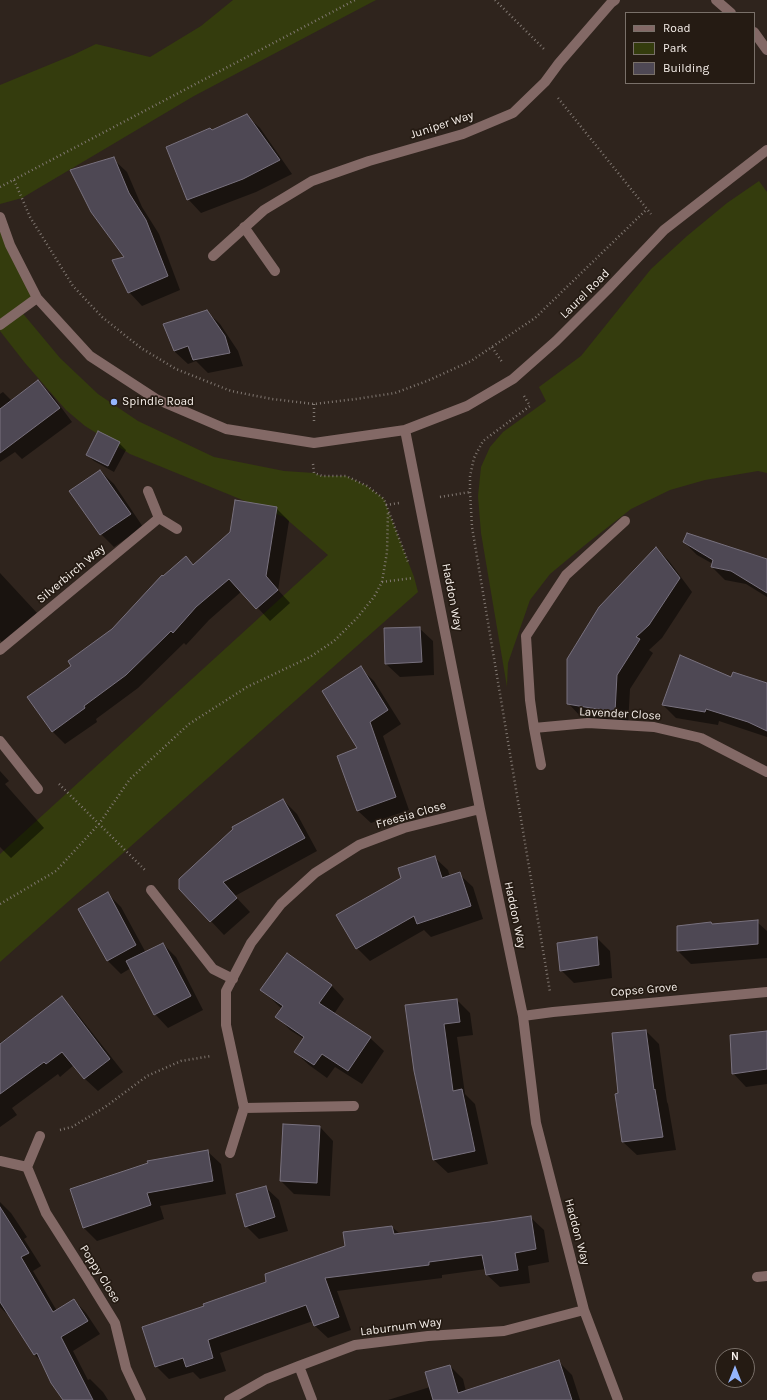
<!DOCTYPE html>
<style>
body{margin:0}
#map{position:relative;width:767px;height:1400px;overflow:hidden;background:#2f241d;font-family:Karla,sans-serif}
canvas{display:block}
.legend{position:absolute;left:625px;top:12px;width:130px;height:72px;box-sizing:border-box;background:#251b13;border:1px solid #797069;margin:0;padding:5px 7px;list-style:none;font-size:12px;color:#f6efea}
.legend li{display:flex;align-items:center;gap:8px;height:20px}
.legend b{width:20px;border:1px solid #797069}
.north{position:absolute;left:715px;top:1348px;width:40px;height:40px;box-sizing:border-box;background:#251b13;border:1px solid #797069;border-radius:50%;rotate:0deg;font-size:11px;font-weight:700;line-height:16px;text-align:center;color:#f6efea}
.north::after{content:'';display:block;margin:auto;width:14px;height:18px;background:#95b6fd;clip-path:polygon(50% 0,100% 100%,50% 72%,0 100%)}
</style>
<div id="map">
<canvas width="767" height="1400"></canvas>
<ul class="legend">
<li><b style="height:5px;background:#836966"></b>Road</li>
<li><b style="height:11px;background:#343c0d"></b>Park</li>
<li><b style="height:11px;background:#4e4854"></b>Building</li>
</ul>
<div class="north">N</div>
</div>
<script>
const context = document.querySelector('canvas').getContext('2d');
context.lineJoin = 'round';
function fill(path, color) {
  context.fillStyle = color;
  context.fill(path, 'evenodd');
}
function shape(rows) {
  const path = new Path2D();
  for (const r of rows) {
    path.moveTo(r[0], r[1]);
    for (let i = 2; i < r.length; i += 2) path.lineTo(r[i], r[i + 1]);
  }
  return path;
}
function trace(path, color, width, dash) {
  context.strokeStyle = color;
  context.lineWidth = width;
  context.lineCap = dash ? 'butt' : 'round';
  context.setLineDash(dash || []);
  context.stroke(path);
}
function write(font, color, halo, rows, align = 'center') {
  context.font = font + ' Karla,sans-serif';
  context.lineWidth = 3.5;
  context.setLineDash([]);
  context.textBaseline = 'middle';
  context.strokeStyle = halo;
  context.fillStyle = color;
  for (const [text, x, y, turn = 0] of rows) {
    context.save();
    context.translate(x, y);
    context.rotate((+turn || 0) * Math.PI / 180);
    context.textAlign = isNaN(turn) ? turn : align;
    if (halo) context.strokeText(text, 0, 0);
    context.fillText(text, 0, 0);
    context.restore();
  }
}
fill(shape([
 [233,0,376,0,194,96,22,198,0,204,0,85,73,55,96,44,150,57,201,26],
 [759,181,767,192,767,473,758,471,705,480,670,490,631,509,585,545,550,574,530,600,508,663,507,687,481,533,478,496,481,467,490,447,503,432,546,401,539,387,581,356,651,269,687,236,727,203],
 [0,217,37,298,20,310,60,358,98,394,138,421,214,457,284,471,314,473,322,476,346,476,367,486,384,499,414,577,418,592,0,962,0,854,328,555,284,517,130,454,85,426,66,410,25,363,0,331]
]), '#343c0d');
fill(shape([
 [246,115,260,128,292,174,256,192,201,213,188,199,213,131],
 [113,159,127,172,142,207,159,234,180,290,142,306,129,292],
 [206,311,220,324,238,351,243,366,208,373,196,361,188,364,174,351],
 [38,381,52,395,72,422,22,459,15,452,0,462,0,394,3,392,12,401],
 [119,443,126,450,114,472,94,461,87,455],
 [100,471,114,484,143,527,114,547,101,534],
 [276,508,289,521,278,590,290,603,270,621,242,591,209,620,186,645,184,643,138,688,96,719,97,722,65,744,53,732,28,698,72,666,112,630,186,558,194,566],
 [684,542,767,560,767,597,746,584,725,580,712,567,713,564,697,555],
 [656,548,669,561,692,592,662,638,649,650,653,653,630,689,628,725,581,717,568,703],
 [0,573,37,613,3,643,0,640],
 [419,628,433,641,434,675,400,677,386,664,385,629],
 [680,657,732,678,767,685,767,737,719,721,718,725,676,718,663,705],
 [360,668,374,681,401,724,383,736,409,810,371,823,357,810],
 [0,771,9,781,5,784,44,828,11,858,0,847],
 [283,800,297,814,317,851,235,896,250,912,224,935,180,888],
 [434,857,448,870,450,877,459,874,473,887,483,919,431,937,424,930,370,961,357,948,402,878],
 [108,894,121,907,146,953,163,944,176,957,203,1010,168,1028,155,1014,131,968,121,974,107,960],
 [757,922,767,931,767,958,691,964,678,951,713,925],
 [597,938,610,951,612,978,574,983,561,970],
 [331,985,344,999,334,1014,370,1038,384,1051,362,1084,335,1067,327,1078,309,1065,295,1052,304,1039,290,1030,277,1016,282,1009,262,990],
 [62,998,75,1011,123,1072,98,1091,84,1078,74,1065,60,1077,58,1074,12,1108,17,1115,0,1127,0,1043,7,1038,8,1039],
 [457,1000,470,1013,473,1035,457,1037,465,1094,475,1104,488,1164,448,1173,434,1160,415,1071],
 [646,1031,659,1044,667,1102,668,1104,676,1150,637,1155,623,1142,619,1094],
 [767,1032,767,1084,746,1087,733,1073],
 [320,1127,333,1141,330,1196,294,1194,281,1181],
 [207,1151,221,1164,226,1194,160,1206,164,1219,97,1241,84,1228],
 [265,1187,279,1200,288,1231,259,1239,246,1226],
 [0,1202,11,1213,27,1237,24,1239,41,1266,33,1271,57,1311,74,1300,86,1313,100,1334,73,1351,88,1380,90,1379,103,1392,108,1400,64,1400,42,1362,34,1354,11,1318,0,1307],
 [530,1217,544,1230,549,1262,528,1266,530,1283,500,1287,486,1274,486,1269,442,1275,442,1278,337,1291,351,1330,328,1338,314,1325,313,1321,220,1353,226,1371,200,1379,193,1372,169,1379,156,1366,205,1307,267,1282,392,1227,400,1234],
 [187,1355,188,1357,162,1365,162,1363],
 [558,1361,572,1375,580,1400,388,1400,430,1387,450,1366,463,1379,466,1392]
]), '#0007');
const building = shape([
 [247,114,280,160,243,179,187,200,166,147,210,128,212,130,247,114],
 [114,157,129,193,146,220,168,276,128,293,112,260,124,257,91,212,70,170,114,157],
 [207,310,225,336,230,353,193,360,188,346,174,351,163,324,207,310],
 [38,380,60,408,0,453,0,409,38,380],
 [98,431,120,442,108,466,86,455,98,431],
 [100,470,131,514,100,535,69,491,100,470],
 [235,500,277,507,266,576,278,590,256,609,229,579,196,607,173,633,171,631,126,675,84,706,85,708,52,732,27,697,71,666,68,661,112,629,162,575,163,576,186,556,193,565,230,532,235,500],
 [687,533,767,559,767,593,731,571,711,567,713,560,683,542,687,533],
 [656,547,680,578,649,625,636,637,640,639,617,675,615,712,567,704,567,659,599,607,656,547],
 [420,627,422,662,385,664,384,628,420,627],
 [680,655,731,677,733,672,767,683,767,731,748,722,706,709,705,712,662,705,680,655],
 [361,666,388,710,370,722,396,797,357,811,337,756,357,748,322,691,361,666],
 [283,799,305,838,223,882,237,898,210,922,179,889,179,879,233,829,232,827,283,799],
 [435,856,442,878,460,872,471,906,417,924,414,916,356,949,336,915,401,878,398,868,435,856],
 [108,892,136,945,107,961,78,909,108,892],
 [758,920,758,944,677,951,677,926,711,922,712,924,758,920],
 [597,937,599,965,560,971,557,943,597,937],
 [163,943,191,996,154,1015,126,961,163,943],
 [287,953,332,985,319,1003,371,1037,348,1071,322,1054,314,1065,294,1052,304,1037,275,1017,283,1006,260,990,287,953],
 [62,996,110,1059,84,1079,62,1052,46,1064,44,1062,0,1094,0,1044,62,996],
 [457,999,460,1022,444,1024,453,1091,462,1089,475,1151,433,1160,414,1071,405,1005,457,999],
 [646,1030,654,1090,655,1089,663,1137,622,1142,615,1094,618,1093,612,1033,646,1030],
 [767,1031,767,1069,732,1074,730,1035,767,1031],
 [283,1124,320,1126,317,1183,280,1181,283,1124],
 [208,1150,213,1181,147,1193,151,1205,83,1228,70,1189,148,1163,147,1161,208,1150],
 [266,1186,275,1217,245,1227,236,1194,266,1186],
 [0,1207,29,1253,21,1257,53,1312,74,1299,88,1321,61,1337,93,1400,63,1400,51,1383,37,1353,34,1355,0,1302,0,1207],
 [531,1216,536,1249,515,1253,518,1270,486,1275,482,1255,429,1262,429,1265,325,1278,339,1317,314,1326,306,1305,208,1340,213,1358,186,1367,183,1358,155,1367,142,1327,204,1306,203,1304,266,1282,265,1274,345,1246,343,1232,392,1226,394,1234,490,1222,531,1216],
 [559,1360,572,1400,433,1400,425,1372,450,1365,458,1393,559,1360]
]);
fill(building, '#4e4854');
trace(building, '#78717e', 1);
trace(shape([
 [495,0,544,49],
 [558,98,651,214],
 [14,180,30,217,73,286,102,317,141,348,176,369,231,391,272,399,314,404,356,399,395,393,427,381,471,361,535,318,647,209],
 [0,187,355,0],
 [492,347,502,362],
 [524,396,530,406,483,441,474,458,470,476,470,492,472,527,550,992],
 [314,404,314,421],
 [313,464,314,473,322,476,346,476,367,486,384,499,408,562],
 [440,497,470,492],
 [386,505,399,503],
 [382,582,413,578],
 [59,784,146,871],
 [0,904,56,871,99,824,130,779,189,724,247,687,310,657,334,641,357,618,374,597,382,582,387,552,388,512],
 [60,1130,72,1127,105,1107,147,1076,181,1061,211,1056]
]), '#817872', 2.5, [1, 3]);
trace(shape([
 [716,0,731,13],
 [754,32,767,50],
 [0,217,10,245,37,298,90,356,156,399,226,429,314,443,405,430,467,406,513,379,556,341,607,290,664,230,767,150],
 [244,227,275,271],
 [213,256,264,210,312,181,369,161,463,134,513,113,545,82,559,63,611,3,615,0],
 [0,325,37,298],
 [405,430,480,809,523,1016,536,1123,584,1310,618,1400],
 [148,491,159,518,177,529],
 [0,650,159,518],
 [534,728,588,723,654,727,701,738,767,772],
 [0,741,38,789],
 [541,765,534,728,530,700,526,636,566,575,625,521],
 [151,890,213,969,233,979],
 [523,1016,553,1012,767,992],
 [244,1108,354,1106],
 [40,1136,27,1167,46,1213,88,1279,115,1323,126,1368,141,1400],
 [230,1153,244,1108,226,1025,226,991,251,943,281,904,315,873,359,845,404,828,480,809],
 [0,1161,27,1167],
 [757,1277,767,1276],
 [299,1366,312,1400],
 [229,1400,266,1379,299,1366,355,1345,428,1336,504,1331,584,1310]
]), '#836966', 10);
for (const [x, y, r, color] of [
 [114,402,4,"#95b6fd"]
]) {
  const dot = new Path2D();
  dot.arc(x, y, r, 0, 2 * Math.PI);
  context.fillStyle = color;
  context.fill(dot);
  trace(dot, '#251b13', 1.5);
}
write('12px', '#f6efea', '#251b13', [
 ["Juniper Way",442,125,-18],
 ["Laurel Road",585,294,-45],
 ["Silverbirch Way",71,574,-40],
 ["Haddon Way",452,597,79],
 ["Lavender Close",620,714,3],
 ["Freesia Close",411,815,-16],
 ["Haddon Way",515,915,78],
 ["Copse Grove",644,990,-5],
 ["Haddon Way",577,1232,75],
 ["Poppy Close",100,1274,58],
 ["Laburnum Way",401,1327,-7]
]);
write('12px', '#f6efea', '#251b13', [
 ["Spindle Road",122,402]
], 'left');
</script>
